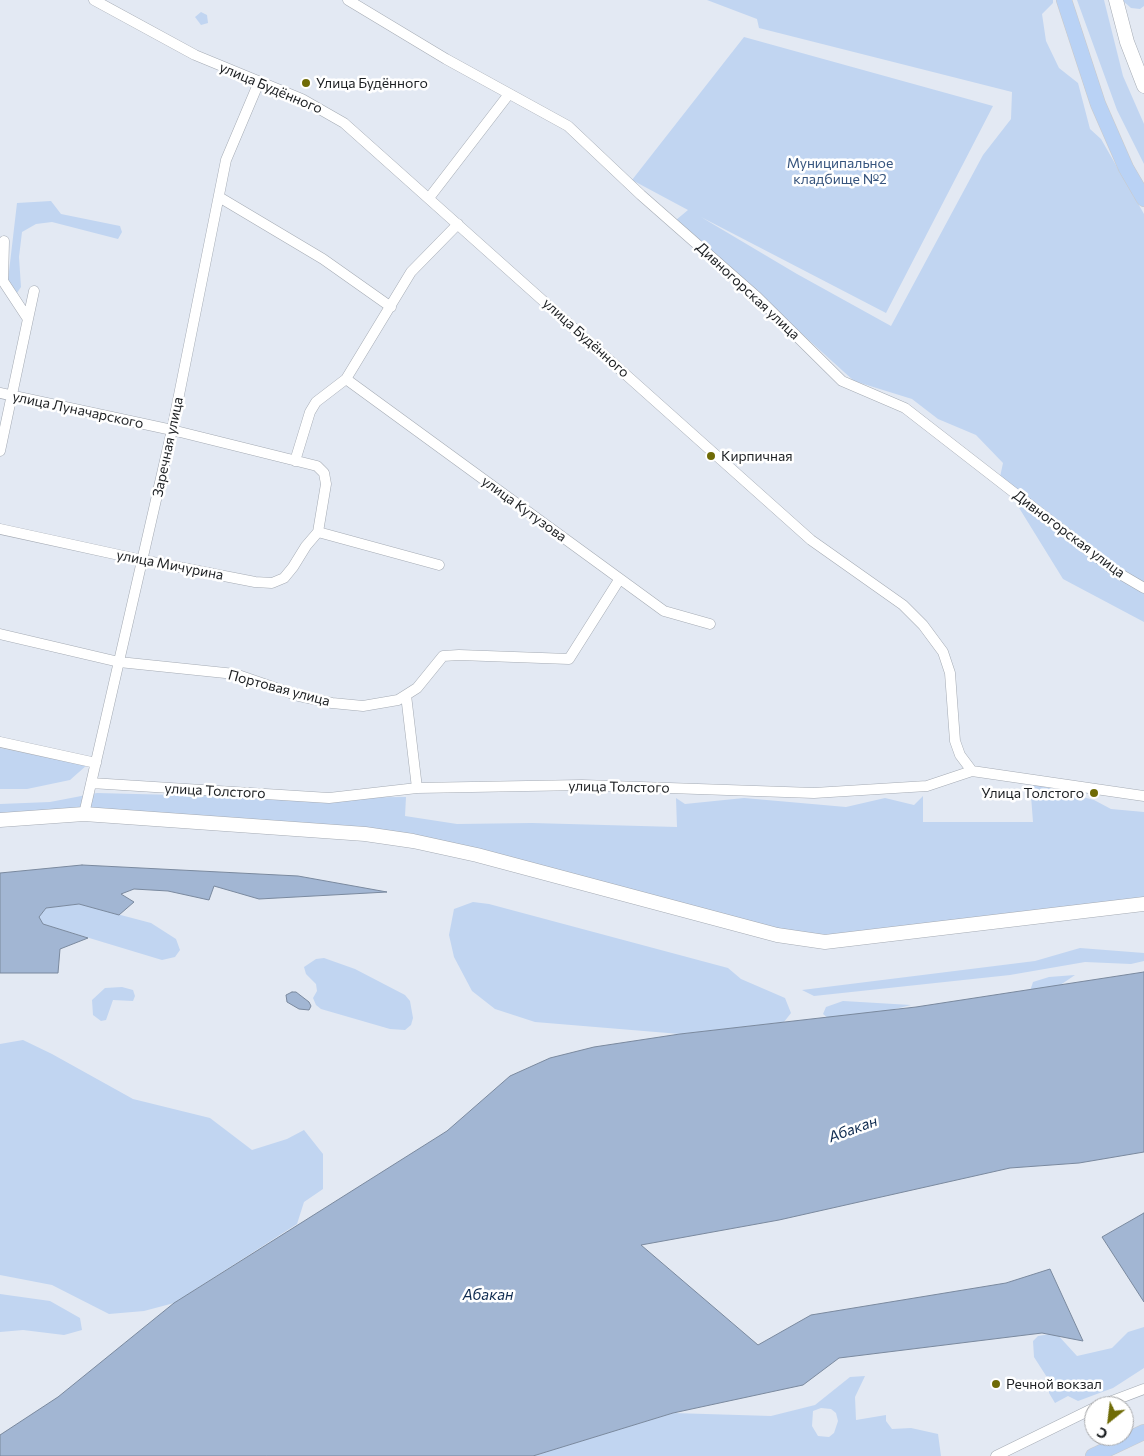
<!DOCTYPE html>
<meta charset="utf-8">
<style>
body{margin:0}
#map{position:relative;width:1144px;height:1456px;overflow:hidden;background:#e3e9f3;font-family:Commissioner,sans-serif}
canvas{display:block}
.north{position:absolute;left:1084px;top:1396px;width:50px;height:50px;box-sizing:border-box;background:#fff;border:1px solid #a4a5a7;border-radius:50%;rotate:209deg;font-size:14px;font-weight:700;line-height:20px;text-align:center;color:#1c1f22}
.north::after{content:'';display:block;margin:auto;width:18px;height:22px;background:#6f6b06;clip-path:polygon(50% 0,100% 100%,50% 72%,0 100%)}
</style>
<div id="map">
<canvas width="1144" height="1456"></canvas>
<div class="north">С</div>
</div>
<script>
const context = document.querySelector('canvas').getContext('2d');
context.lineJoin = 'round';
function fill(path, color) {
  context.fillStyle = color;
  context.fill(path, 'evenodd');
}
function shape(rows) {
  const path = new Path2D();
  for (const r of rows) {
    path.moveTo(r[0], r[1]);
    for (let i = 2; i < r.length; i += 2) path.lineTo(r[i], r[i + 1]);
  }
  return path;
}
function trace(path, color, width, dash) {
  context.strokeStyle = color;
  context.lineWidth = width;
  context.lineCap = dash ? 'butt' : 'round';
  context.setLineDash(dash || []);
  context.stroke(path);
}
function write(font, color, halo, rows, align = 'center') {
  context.font = font + ' Commissioner,sans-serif';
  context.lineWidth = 5;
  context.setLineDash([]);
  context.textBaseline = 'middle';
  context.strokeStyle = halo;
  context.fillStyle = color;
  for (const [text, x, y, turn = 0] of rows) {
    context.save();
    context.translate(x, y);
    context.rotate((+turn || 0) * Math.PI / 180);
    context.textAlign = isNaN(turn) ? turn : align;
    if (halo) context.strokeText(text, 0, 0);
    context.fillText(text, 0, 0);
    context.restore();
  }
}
fill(shape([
 [707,0,1053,0,1053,3,1042,14,1046,41,1059,68,1078,83,1090,129,1101,139,1144,214,1144,622,1063,579,1000,477,1003,463,976,435,938,419,912,399,854,381,676,220,688,210,632,180,744,37,993,106,886,313,701,217,797,274,891,326,983,155,1011,119,1012,92,759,28,757,19],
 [1077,0,1104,0,1123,76,1144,124,1144,164,1117,110],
 [1122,0,1144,0,1144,6,1140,9,1131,8],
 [201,12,207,15,208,23,201,25,195,17],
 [51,201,61,214,120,226,122,232,118,239,52,222,36,224,22,232,19,257,21,287,17,293,8,280,17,203],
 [0,748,87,765,70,780,27,789,0,789],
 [1030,783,1094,800,1111,809,1144,812,1144,910,799,944,541,872,366,838,319,838,151,820,101,822,60,818,0,825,0,804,50,802,97,793,292,798,406,797,405,816,457,824,532,823,677,827,676,798,685,804,744,798,846,807,885,798,914,805,923,796,923,822,1033,822],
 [473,902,489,904,728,968,741,979,785,998,791,1013,784,1022,680,1034,535,1022,495,1009,472,991,454,957,449,935,454,909],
 [79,904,151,923,176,939,180,950,175,957,162,960,43,924,38,917,46,908],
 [1080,948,1144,953,1144,961,1131,964,1085,962,1010,975,814,996,802,990,1035,961],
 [324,958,355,969,405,995,410,1001,413,1018,411,1025,405,1030,390,1029,321,1009,316,1005,313,998,317,991,316,984,306,974,304,967,316,959],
 [1075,975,1050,992,1029,994,1033,982,1049,977],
 [122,987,133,990,135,996,133,1001,113,1000,106,1020,101,1021,93,1015,92,1000,105,988],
 [843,1001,911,1005,855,1019,829,1019,823,1014,826,1007],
 [23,1040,52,1054,133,1099,210,1118,252,1150,287,1139,304,1130,323,1154,323,1189,304,1202,297,1224,174,1303,144,1311,109,1314,52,1285,0,1275,0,1044],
 [0,1294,50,1301,80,1318,82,1330,64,1335,23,1330,0,1332],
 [1144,1327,1144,1368,1113,1388,1078,1401,1068,1396,1055,1403,1049,1393,1050,1382,1034,1357,1033,1341,1038,1336,1056,1333,1077,1356,1112,1348,1128,1332],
 [865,1376,855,1397,856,1420,886,1415,886,1421,892,1429,911,1428,938,1434,941,1456,533,1456,673,1413,771,1416,815,1405,850,1377],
 [821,1408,831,1409,836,1413,838,1421,834,1433,829,1437,818,1436,812,1426,813,1411]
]), '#c1d5f1');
const water = shape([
 [82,865,298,876,387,892,259,899,214,886,209,900,168,891,134,889,121,894,134,902,119,915,79,904,46,908,39,917,43,924,88,938,60,949,58,973,0,973,0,873,82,865],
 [1144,972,1144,1152,1079,1163,1010,1168,779,1220,641,1245,758,1345,811,1315,1006,1283,1050,1269,1083,1341,1042,1333,839,1358,803,1385,673,1413,533,1456,0,1456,0,1435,58,1397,174,1303,447,1131,510,1076,550,1058,594,1047,680,1034,916,1007,1144,972],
 [292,992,296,992,309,1002,311,1006,309,1010,299,1009,287,1002,286,995,292,992],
 [1144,1213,1144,1302,1102,1237,1144,1213]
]);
fill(water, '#a2b6d3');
trace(water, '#7a899e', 1);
const street = shape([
 [94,0,195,55,302,99,344,123,811,540,903,605,923,625,943,652,950,673,955,741,960,755,972,771],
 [348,0,446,59,568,126,641,195,757,297,842,381,905,408,1115,571,1144,588],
 [219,197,323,259,391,307],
 [429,198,509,94],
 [28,319,34,291],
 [346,379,664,611,710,624],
 [0,393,172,430,317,466,324,473,326,484,318,532],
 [0,451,28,319,3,281,4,241],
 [295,461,310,412,316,402,346,379,411,272,458,224],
 [0,529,142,560,255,582,272,583,284,578,293,567,306,546,318,532],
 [318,532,439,565],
 [0,634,119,662,235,674,299,696,332,703,363,706,398,700,406,695,417,688,443,656,459,655,569,659,619,580],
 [406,695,417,788],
 [0,742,96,763],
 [91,783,329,798,417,788,582,785,814,793,927,786,972,771,1144,796],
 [84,814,172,430,226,160,259,82],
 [1099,1406,1144,1389],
 [996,1456,1094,1408]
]);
const secondary = shape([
 [1116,0,1127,42,1144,86],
 [0,820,84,814,365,834,413,841,477,855,777,935,825,942,1144,904]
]);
const primary = shape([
 [1064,0,1098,104,1126,168,1144,199],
 [1093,1456,1144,1432]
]);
trace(street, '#a5abb4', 11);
trace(secondary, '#a5abb4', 15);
trace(primary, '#c9c9ca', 16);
trace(street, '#fff', 10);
trace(secondary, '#fff', 14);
trace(primary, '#b9d2f5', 15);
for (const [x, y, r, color] of [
 [306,83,5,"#6f6b06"],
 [711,456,5,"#6f6b06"],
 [1094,793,5,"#6f6b06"],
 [996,1384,5,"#6f6b06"]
]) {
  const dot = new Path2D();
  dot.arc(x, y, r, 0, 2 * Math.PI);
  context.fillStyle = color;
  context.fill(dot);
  trace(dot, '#fff', 2);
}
write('14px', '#1c1f22', '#fff', [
 ["Улица Будённого",316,83],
 ["Кирпичная",721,456],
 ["Улица Толстого",1084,793,"right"],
 ["Речной вокзал",1006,1384]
], 'left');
write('14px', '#1c1f22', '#fff', [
 ["улица Будённого",271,88,23],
 ["Дивногорская улица",748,291,43],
 ["улица Будённого",586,338,42],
 ["улица Луначарского",78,410,12],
 ["Заречная улица",168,447,-78],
 ["улица Кутузова",524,509,36],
 ["Дивногорская улица",1069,534,37],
 ["улица Мичурина",170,565,11],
 ["Портовая улица",279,688,15],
 ["улица Толстого",619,787,1],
 ["улица Толстого",215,791,3]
]);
write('14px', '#37557e', '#fff', [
 ["Муниципальное",840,163],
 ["кладбище №2",840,179]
]);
write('italic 15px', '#0f2b50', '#fff', [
 ["Абакан",853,1129,-20],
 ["Абакан",488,1295]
]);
</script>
